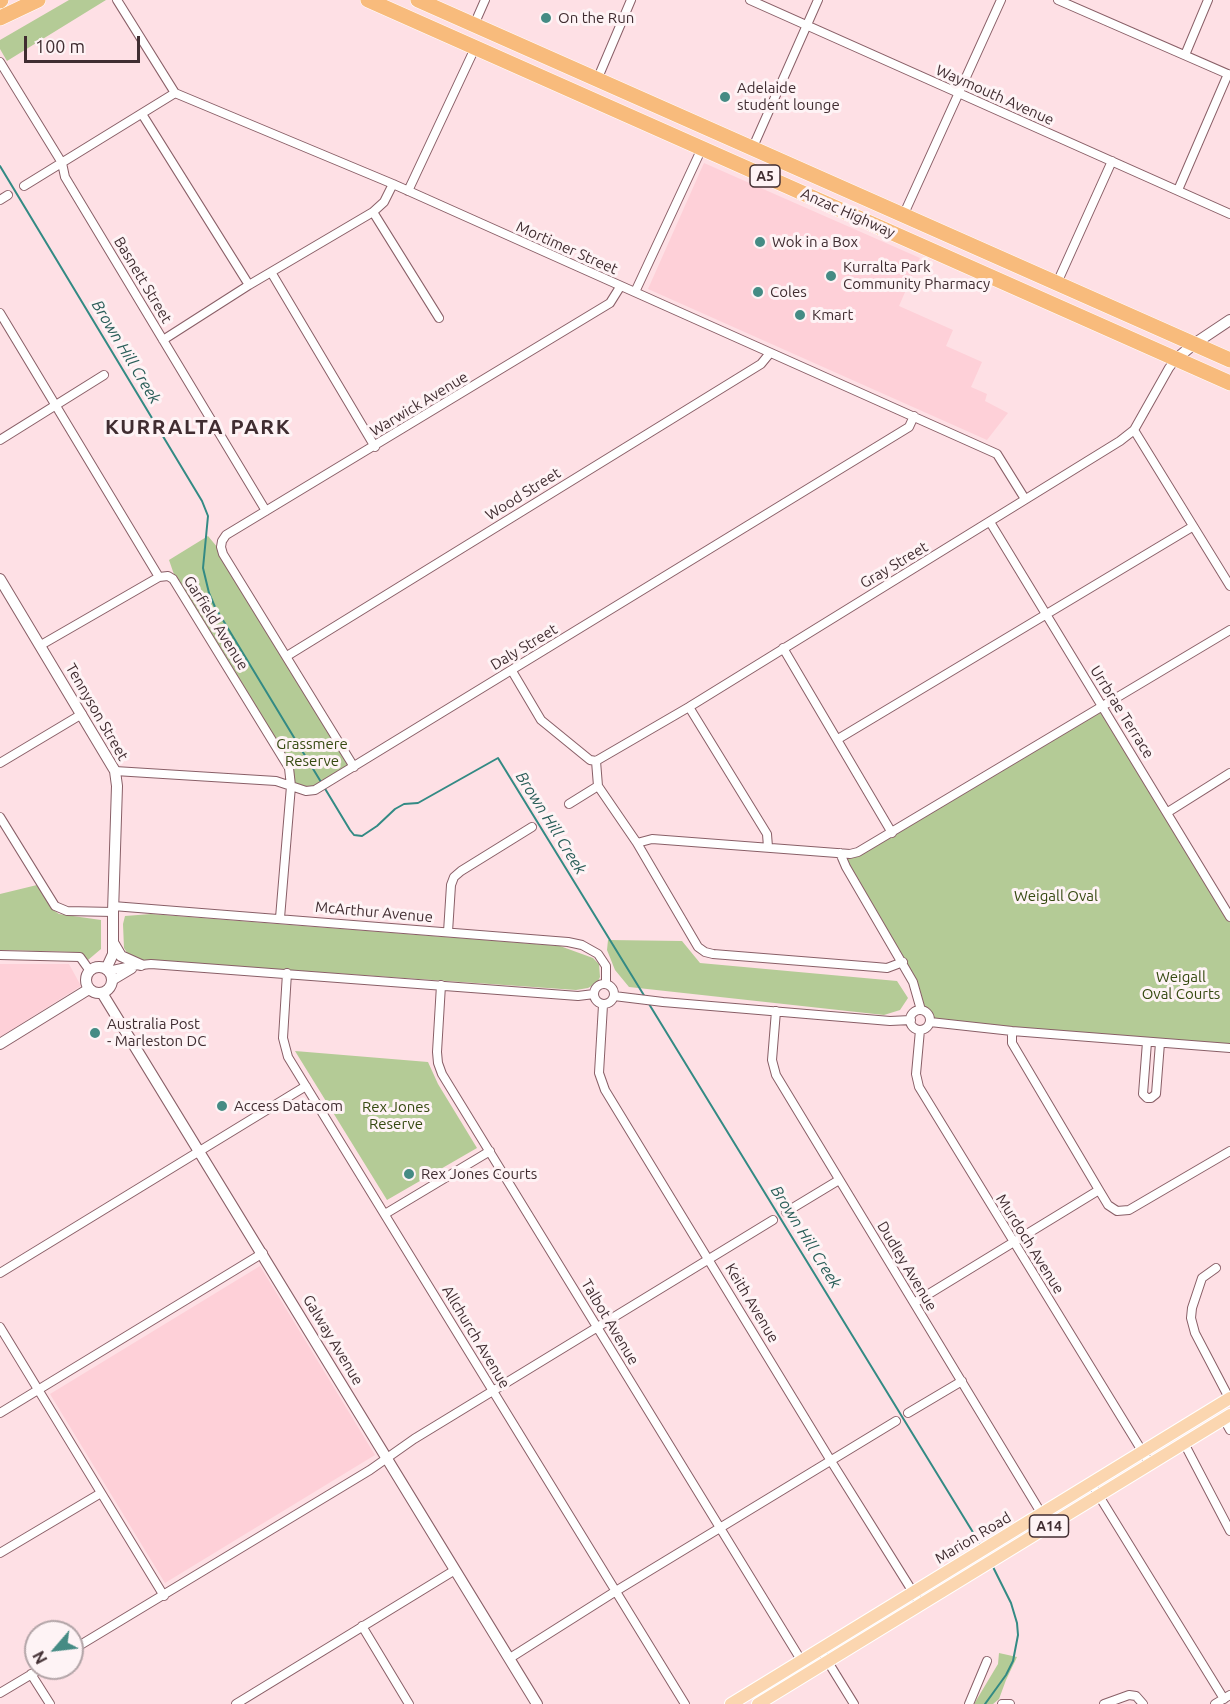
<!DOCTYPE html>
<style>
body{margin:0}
#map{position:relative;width:1230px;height:1704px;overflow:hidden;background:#fee0e5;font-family:Ubuntu,sans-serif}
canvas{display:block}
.north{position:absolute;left:24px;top:1620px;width:60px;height:60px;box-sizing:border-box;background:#fef3f5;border:2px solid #b2a4a7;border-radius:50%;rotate:242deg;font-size:16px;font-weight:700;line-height:24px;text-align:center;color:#402d31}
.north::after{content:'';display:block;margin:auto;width:21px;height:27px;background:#458b84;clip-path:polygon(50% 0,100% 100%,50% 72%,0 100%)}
.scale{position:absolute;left:24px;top:36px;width:116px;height:27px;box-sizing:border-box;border:3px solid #402d31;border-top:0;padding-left:8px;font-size:18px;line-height:21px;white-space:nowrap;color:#402d31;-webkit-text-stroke:4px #fef3f5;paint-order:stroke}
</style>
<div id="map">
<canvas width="1230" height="1704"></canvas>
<div class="north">N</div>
<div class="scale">100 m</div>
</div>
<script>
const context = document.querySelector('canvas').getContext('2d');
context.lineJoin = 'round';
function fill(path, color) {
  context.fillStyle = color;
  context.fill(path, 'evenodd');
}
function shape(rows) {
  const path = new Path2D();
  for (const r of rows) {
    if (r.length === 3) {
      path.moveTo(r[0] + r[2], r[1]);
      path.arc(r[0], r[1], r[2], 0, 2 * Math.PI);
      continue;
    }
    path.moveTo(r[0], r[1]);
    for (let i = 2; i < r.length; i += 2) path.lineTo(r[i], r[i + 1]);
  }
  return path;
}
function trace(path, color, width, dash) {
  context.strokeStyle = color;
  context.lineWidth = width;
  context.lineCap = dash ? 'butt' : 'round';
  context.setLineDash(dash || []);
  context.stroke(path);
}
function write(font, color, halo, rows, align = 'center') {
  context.font = font + ' Ubuntu,sans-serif';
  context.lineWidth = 6;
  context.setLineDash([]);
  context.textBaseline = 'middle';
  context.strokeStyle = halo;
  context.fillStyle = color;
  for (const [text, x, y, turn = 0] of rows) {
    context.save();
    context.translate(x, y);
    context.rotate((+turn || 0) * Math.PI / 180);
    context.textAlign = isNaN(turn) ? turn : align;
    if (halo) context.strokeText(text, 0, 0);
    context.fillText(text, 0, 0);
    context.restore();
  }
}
fill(shape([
 [704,163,920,258,899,306,953,330,946,346,982,362,971,387,987,394,985,401,1008,413,987,440,648,289],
 [0,964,69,964,81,986,0,1037],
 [260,1266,375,1455,165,1583,50,1394]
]), '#fed0d8');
fill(shape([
 [69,0,106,0,7,61,0,49,0,40],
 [208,536,223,554,354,767,311,792,291,786,289,768,178,586,169,560],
 [1103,707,1230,917,1230,1046,930,1022,928,1014,921,1010,913,982,840,853,859,852],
 [37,885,52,909,59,914,101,920,101,949,88,960,82,954,73,952,0,950,0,894],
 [151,914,560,946,593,958,599,964,600,977,597,983,588,988,576,990,131,959,124,948,123,924,125,916],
 [608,940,682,941,700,963,897,981,908,998,900,1010,884,1015,629,987,615,970,607,950],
 [295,1051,428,1062,438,1084,477,1148,387,1200],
 [999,1653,1017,1657,1006,1680,999,1699,993,1704,974,1704,998,1664]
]), '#b4cb96');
trace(shape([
 [0,166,202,501,208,516,203,568,209,593,215,607,321,782],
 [324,787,350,830,354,835,362,836,377,826,395,809,404,804,418,803,498,758,645,997],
 [649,1004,982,1547],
 [985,1704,1006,1675,1013,1661,1018,1635,1017,1623,1011,1603,992,1565]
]), '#338a84', 2);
const street = shape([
 [117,0,175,93,393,184,997,454,1025,499],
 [750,0,1230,214],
 [1058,0,1230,75],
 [474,25,485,0],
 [1185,55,1208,0],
 [0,62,62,163,65,177,266,511],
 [597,80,631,0],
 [142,114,249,285],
 [753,147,818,0],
 [24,186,175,93],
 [1178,190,1228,74],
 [408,191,475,48],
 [0,200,8,195],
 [373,212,439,318],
 [903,216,1001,0],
 [271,272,375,447],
 [1057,283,1112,161],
 [635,292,702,148],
 [0,313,159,577],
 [163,340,249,285,373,212,384,202,393,184],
 [1134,430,1230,586],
 [0,440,104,375],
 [990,522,1230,917],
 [41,645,159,577,168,576,173,579,289,768,291,786,280,918],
 [783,648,892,833],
 [287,656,761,364,770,353],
 [512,671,541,720,590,760,596,761,598,786,637,843,698,947,705,952,713,954,876,967,887,968,903,962],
 [689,707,767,834,768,847],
 [838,739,1192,527],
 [596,761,689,707,1120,441,1134,430,1169,368,1176,359],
 [0,763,82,714],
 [354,767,223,554,221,547,222,541,226,535,610,303,620,287],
 [115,771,276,781,306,791,315,790,909,427,914,416],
 [569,804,598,786],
 [1168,812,1230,773],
 [0,817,55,906,67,911,113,912],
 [637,843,652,839,850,854,858,852,1230,630],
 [840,853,846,867,913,982,921,1010],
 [113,906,568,942,582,945,598,954,606,966,606,984],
 [448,932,451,885,454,877,461,871,532,827],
 [0,955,80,957,90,971],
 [108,971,131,966,151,964,578,996,594,994],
 [287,973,283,1038,288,1057,685,1704],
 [112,981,132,969],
 [604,994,10],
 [441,985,437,1052,438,1063,442,1074,801,1660],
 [614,996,663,1002,890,1021,911,1020],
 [603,1005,599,1073,605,1090,831,1461,921,1605],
 [920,1020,10],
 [776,1011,772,1060,776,1075,1049,1526],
 [930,1022,1012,1031,1230,1048],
 [920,1030,916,1074,919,1087,1150,1464],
 [1012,1031,1012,1043,1099,1190,1108,1205,1117,1211,1129,1210,1230,1151],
 [1147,1042,1143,1094,1147,1098,1151,1098,1156,1094,1160,1043],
 [786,1212,839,1180],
 [385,1214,490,1151],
 [1216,1268,1202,1278,1192,1308,1191,1318,1195,1333,1229,1398],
 [0,1273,306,1086],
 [914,1303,1099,1190],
 [0,1327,164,1596],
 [0,1413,263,1253],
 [908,1413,962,1381],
 [1224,1419,1230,1430],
 [1184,1443,1230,1531],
 [1096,1491,1224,1699],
 [0,1553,101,1493],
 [362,1626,409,1704],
 [72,1650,370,1470,414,1439,773,1220],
 [825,1657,854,1704],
 [510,1658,616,1591,896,1421],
 [31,1674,50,1704],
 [0,1693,42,1668],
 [236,1704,455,1570],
 [969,1704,987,1661],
 [1002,1704,1010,1704],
 [1104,1704,1129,1695,1136,1696,1143,1704],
 [1215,1704,1230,1695]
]);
const secondary = shape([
 [1176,359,1194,344,1230,320],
 [0,579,115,771,117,786,113,912,113,954,106,969],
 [114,944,121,956,141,965],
 [99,980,13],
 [102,993,537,1704],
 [0,1044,89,989]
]);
const primary = shape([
 [731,1704,1230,1398],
 [758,1704,1230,1415]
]);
const highway = shape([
 [368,0,1230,383],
 [418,0,1230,360],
 [0,1,1,0],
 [0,18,38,0]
]);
trace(street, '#895f67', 10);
trace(secondary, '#895f67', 12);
trace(primary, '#fff', 14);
trace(highway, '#fff', 16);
trace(street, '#fff', 8);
trace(secondary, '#fff', 10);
trace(primary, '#fbd6b0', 12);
trace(highway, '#f8bb7c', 15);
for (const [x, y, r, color] of [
 [546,18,6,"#458b84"],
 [725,97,6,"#458b84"],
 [760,242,6,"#458b84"],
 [831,276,6,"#458b84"],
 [758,292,6,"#458b84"],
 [800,315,6,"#458b84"],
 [95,1033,6,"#458b84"],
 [222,1106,6,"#458b84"],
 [409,1174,6,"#458b84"]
]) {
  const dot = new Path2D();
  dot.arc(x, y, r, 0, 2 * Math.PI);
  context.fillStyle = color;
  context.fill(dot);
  trace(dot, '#fef3f5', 2);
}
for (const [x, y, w] of [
 [765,176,30],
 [1049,1526,39]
]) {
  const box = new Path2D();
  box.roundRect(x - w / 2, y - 11, w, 22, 4.5);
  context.fillStyle = '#fef3f5';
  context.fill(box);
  trace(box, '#402d31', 1.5);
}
write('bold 14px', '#402d31', null, [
 ["A5",765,176],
 ["A14",1049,1526]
]);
write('15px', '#402d31', '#fef3f5', [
 ["On the Run",558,18],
 ["Adelaide",737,88],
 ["student lounge",737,105],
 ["Wok in a Box",772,242],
 ["Kurralta Park",843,267],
 ["Community Pharmacy",843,284],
 ["Coles",770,292],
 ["Kmart",812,315],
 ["Australia Post",107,1024],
 ["- Marleston DC",107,1041],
 ["Access Datacom",234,1106],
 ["Rex Jones Courts",421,1174]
], 'left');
write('15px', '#402d31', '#fef3f5', [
 ["Waymouth Avenue",995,95,24],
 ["Anzac Highway",848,213,24],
 ["Mortimer Street",567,248,24],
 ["Basnett Street",143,280,59],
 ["Warwick Avenue",419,404,-31],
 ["Wood Street",523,494,-32],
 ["Gray Street",894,565,-31],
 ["Garfield Avenue",216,623,58],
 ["Daly Street",524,647,-31],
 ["Tennyson Street",97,712,60],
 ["Urrbrae Terrace",1122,712,58],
 ["McArthur Avenue",374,912,5],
 ["Murdoch Avenue",1030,1244,58],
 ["Dudley Avenue",907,1266,59],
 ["Keith Avenue",752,1303,59],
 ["Talbot Avenue",610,1322,59],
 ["Allchurch Avenue",476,1337,59],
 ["Galway Avenue",333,1340,59],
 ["Marion Road",973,1538,-31]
]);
write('15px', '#354910', '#fef3f5', [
 ["Grassmere",312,744],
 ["Reserve",312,761],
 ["Weigall Oval",1056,896],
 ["Weigall",1181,977],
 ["Oval Courts",1181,994],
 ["Rex Jones",396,1107],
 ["Reserve",396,1124]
]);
write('italic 16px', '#2a5e59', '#fef3f5', [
 ["Brown Hill Creek",126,352,59],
 ["Brown Hill Creek",551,823,58],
 ["Brown Hill Creek",806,1237,58]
]);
context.letterSpacing = '1.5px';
write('bold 21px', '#402d31', '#fef3f5', [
 ["KURRALTA PARK",198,427]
]);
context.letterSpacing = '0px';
</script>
